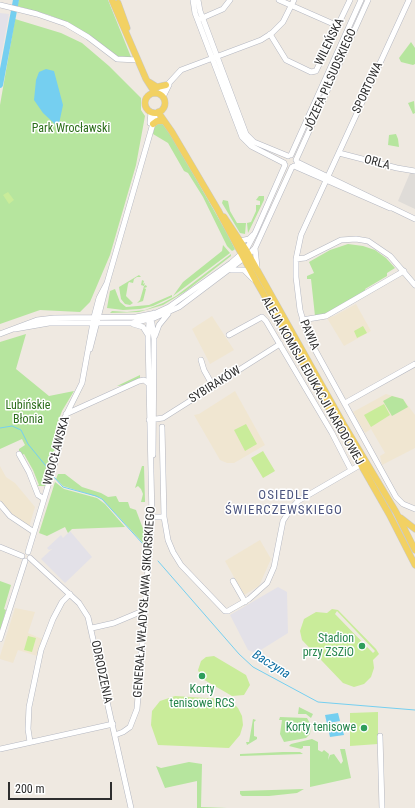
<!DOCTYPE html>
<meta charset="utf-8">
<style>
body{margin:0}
#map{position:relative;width:415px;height:808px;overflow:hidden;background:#efe9e1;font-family:"Roboto Condensed",sans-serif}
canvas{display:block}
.scale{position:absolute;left:8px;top:782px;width:104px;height:18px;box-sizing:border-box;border:2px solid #2e2e2e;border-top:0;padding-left:5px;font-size:12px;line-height:14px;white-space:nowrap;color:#2e2e2e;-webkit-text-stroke:3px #fff;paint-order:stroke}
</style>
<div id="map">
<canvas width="415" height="808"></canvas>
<div class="scale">200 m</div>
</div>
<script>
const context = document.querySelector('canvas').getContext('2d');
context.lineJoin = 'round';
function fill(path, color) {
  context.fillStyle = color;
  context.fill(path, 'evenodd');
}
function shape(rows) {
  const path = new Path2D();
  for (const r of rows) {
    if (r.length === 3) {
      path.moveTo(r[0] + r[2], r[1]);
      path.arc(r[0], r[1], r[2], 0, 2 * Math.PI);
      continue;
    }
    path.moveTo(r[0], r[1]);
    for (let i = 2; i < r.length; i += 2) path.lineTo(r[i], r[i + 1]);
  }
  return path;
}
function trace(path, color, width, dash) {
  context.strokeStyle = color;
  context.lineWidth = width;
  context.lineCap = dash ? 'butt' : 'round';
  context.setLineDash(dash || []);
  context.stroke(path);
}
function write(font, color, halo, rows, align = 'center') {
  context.font = font + ' "Roboto Condensed",sans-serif';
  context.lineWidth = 3;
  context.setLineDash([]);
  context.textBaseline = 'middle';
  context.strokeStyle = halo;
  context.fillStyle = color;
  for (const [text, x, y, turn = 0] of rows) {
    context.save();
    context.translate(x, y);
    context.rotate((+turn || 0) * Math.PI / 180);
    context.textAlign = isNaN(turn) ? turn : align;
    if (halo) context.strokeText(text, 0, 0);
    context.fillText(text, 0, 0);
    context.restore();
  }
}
fill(shape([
 [0,13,9,14,0,62],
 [70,531,92,557,65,583,41,559,52,549,49,550,47,548,61,535,63,538],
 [278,587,287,592,288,633,256,653,248,650,230,615]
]), '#e3e1e8');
fill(shape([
 [356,304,371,331,344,346,327,318,334,316],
 [212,316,234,350,210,364,192,329],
 [235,391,265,445,234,463,227,463,220,460,194,415,199,414],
 [386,394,403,399,415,415,415,448,382,465,380,456,385,453,371,429,365,433,353,412],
 [0,466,6,477,15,483,35,507,29,527,11,514,0,501],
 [260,540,271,559,259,586,244,595,225,561],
 [15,608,35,612,28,633,42,639,37,656,18,650,13,663,0,659,0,656]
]), '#f0e6d1');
fill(shape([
 [19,0,108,0,131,57,130,58,117,57,71,24,49,15,17,6],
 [15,19,61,33,82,43,109,66,141,98,141,110,145,116,136,165,110,255,90,302,80,312,40,310,0,324,0,105],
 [411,42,415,48,415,64,413,65,401,62,399,58],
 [414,101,415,113,413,114,408,103],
 [163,123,167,128,228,235,235,249,234,250,232,251,227,246,203,197,188,173,184,171,168,143,153,134,155,124],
 [396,134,398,139,399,147,388,145,389,135],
 [259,196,264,196,264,200,248,233,247,223,251,222,256,211,256,205,260,205,260,201,256,200],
 [223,200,228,201,230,211,237,223,246,223,245,234,240,233,222,203],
 [348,244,363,246,375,250,386,258,395,268,387,273,387,276,365,289,366,291,327,314,315,316,311,279,307,279,307,276,314,273,309,262,330,250],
 [223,245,230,253,173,296,183,282,222,251],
 [231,254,231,256,186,291,163,305,139,312,110,313,112,311,127,312,145,310,163,303,176,296],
 [139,275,141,277,137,277,134,279,133,283,129,282,128,284,126,296,133,303,130,305,125,304,121,299,119,287],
 [142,280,144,281,143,284,145,283,144,286,146,285,147,287,144,288,146,289,143,301,137,303,140,300,144,286,141,285],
 [115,289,120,302,126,307,149,305,172,295,172,297,153,306,140,309,123,310,107,308,110,291],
 [26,334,16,369,49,396,74,391,62,411,56,427,54,455,46,474,48,476,45,486,37,486,39,485,33,470,24,454,22,455,19,452,19,449,25,445,22,439,0,449,0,342],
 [140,375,140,379,126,385,117,386],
 [392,396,403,399,408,407,392,416,383,401],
 [142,466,144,466,145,502,141,502,143,494,141,489,138,486,135,488],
 [58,474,65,474,82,487,101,493,108,497,116,496,119,502,128,502,130,508,136,510,145,534,144,544,101,498,63,486,56,479],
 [55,482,64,489,97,498,105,504,125,527,72,529,68,533,65,527,47,536,39,533],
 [0,581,11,585,4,609,6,610,0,631],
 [299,707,313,714,311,718,306,714,298,714],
 [280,717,307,718,311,725,310,734,306,738,284,742,280,734,282,720,279,720],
 [253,719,256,720,254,722,254,736,257,737,257,739,247,745,246,742,249,742],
 [312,739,318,742,318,750,322,752,324,750,329,754,328,760,330,755,334,754,341,764,343,761,340,749,345,749,351,778,310,787,310,746,303,746,303,748,301,749,289,746,291,744],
 [283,752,300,752,303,754,240,756,240,754],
 [189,762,202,764,201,807,227,808,197,808,197,781,165,788,156,766,161,768],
 [304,789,297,793,269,796,242,796,240,794,240,791]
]), '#b6e59e');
fill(shape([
 [8,192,14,200,9,204,3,195],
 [363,326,367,333,357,338,354,331],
 [384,404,390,415,371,427,364,415],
 [246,424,257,444,245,451,234,430],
 [263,451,275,471,263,478,251,458],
 [332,609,338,610,376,649,379,654,373,660,374,668,371,677,364,684,354,687,343,683,302,640,300,631,304,619,316,612,327,613],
 [337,611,375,651,373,653,335,614],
 [28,636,36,638,32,652,24,650],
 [214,656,246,675,250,685,244,695,232,696,201,678,198,670,201,661,206,657],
 [175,696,222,699,232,702,238,708,242,716,243,725,240,735,229,748,158,745,151,725,152,711,160,701],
 [378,712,378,744,350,746,350,713]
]), '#c9ec9a');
fill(shape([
 [410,173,415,173,415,209,398,201]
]), '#dfdcd8');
fill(shape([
 [46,69,54,71,63,105,59,124,56,125,43,113,34,100,36,80,39,72],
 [338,713,340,721,329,723,341,723,344,735,330,737,325,715]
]), '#75cff0');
trace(shape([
 [0,428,12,426,21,430,28,444,50,471],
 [54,477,63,487,96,496,102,499,143,544],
 [158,561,239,654,253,667,318,702,415,710]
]), '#75cff0', 1);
trace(shape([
 [0,85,16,0]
]), '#75cff0', 6);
const minor = shape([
 [193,0,195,13,242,137,251,146,284,163],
 [198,0,200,11,246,134,254,142,288,156],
 [279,0,338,26],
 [409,0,301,235,296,259,296,277,300,310,308,337,396,497,403,504,415,509],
 [0,5,37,14,66,24,88,37,117,59,138,60],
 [200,19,223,9,230,0],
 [270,34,286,60,311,72,316,71,350,0],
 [159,94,181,70,261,40,272,33,283,22,294,0],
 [163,97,169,85],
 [150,123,151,112],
 [339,153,397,168,415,171],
 [291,155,361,0],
 [296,160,368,0],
 [297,162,415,219],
 [294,166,390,208],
 [240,241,249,239,253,235],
 [255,248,257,267],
 [296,259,305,258,341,240,356,239,368,241,390,256,415,285],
 [231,270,244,270,253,279],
 [150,319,152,323,154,339,153,455],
 [302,320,326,316,404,271],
 [133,324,143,327,148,335],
 [15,329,49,323,132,323,154,318,179,307,248,255,255,248,292,167],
 [0,334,37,320,54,318,136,317,156,313,169,307,231,263,246,250,255,233,285,165],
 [229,335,262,317,266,321,332,433,351,470],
 [155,336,159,325,168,314],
 [90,349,107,283,156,113],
 [201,360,204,370,213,386],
 [345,403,415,364],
 [66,414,139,381,144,380,149,384],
 [149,420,163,418,280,344],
 [162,427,164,517,168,540,173,552,181,565,225,611,228,611,249,599,267,583,274,567,283,521,290,510,298,501,360,465],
 [19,454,29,472,38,495,44,499],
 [0,504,10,516,34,532],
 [152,517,164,517],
 [0,547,22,556],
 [28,552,57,456,64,419,82,383,94,317,99,298,107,283],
 [30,558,79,603,88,617,131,808],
 [233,581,245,602],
 [92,628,114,623,145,610],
 [0,639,25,561],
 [115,735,123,732,130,727,137,709,152,517,148,338,149,322,154,313],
 [380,736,382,808],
 [30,742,28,729,29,707,41,650,53,619,62,602,70,594],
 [0,749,113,724]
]);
const major = shape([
 [112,0,146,79,155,93],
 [118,3,127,28],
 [149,82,157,87,166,85],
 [155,103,10],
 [158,112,172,132,218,210,256,281,389,514,415,565],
 [153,124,157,121,164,121],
 [224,217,246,250,344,425,396,512,415,550],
 [401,518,415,529]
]);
trace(minor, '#b4b7c1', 6);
trace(major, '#c9c9c9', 7);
trace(minor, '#fff', 5);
trace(major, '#f2d163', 6);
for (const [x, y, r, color] of [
 [362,646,4,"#2e9e5b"],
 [202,676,4,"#2e9e5b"],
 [364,728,4,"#2e9e5b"]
]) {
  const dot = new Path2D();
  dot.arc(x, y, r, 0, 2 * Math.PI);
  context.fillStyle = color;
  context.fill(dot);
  trace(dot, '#fff', 1.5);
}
write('12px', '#2e2e2e', '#fff', [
 ["WILEŃSKA",330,42,-64],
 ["JÓZEFA PIŁSUDSKIEGO",331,80,-66],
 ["SPORTOWA",368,88,-65],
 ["ORLA",377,163,15],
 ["PAWIA",309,335,67],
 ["ALEJA KOMISJI EDUKACJI NARODOWEJ",312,381,60],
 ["SYBIRAKÓW",215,385,-32],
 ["WROCŁAWSKA",57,451,-75],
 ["GENERAŁA WŁADYSŁAWA SIKORSKIEGO",145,602,-86],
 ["ODRODZENIA",101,672,78]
]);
write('12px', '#2c6e1b', '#fff', [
 ["Park Wrocławski",71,129],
 ["Lubińskie",28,406],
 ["Błonia",28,420]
]);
write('12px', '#27864d', '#fff', [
 ["Stadion",354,639],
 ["przy ZSZiO",354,653],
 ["Korty",202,690,"center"],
 ["tenisowe RCS",202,704,"center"],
 ["Korty tenisowe",356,728]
], 'right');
context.letterSpacing = '1px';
write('13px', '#4d5680', '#fff', [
 ["OSIEDLE",284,496],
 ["ŚWIERCZEWSKIEGO",284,511]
]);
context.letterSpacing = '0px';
write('italic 13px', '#0d6fa3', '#fff', [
 ["Baczyna",271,665,32]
]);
</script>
